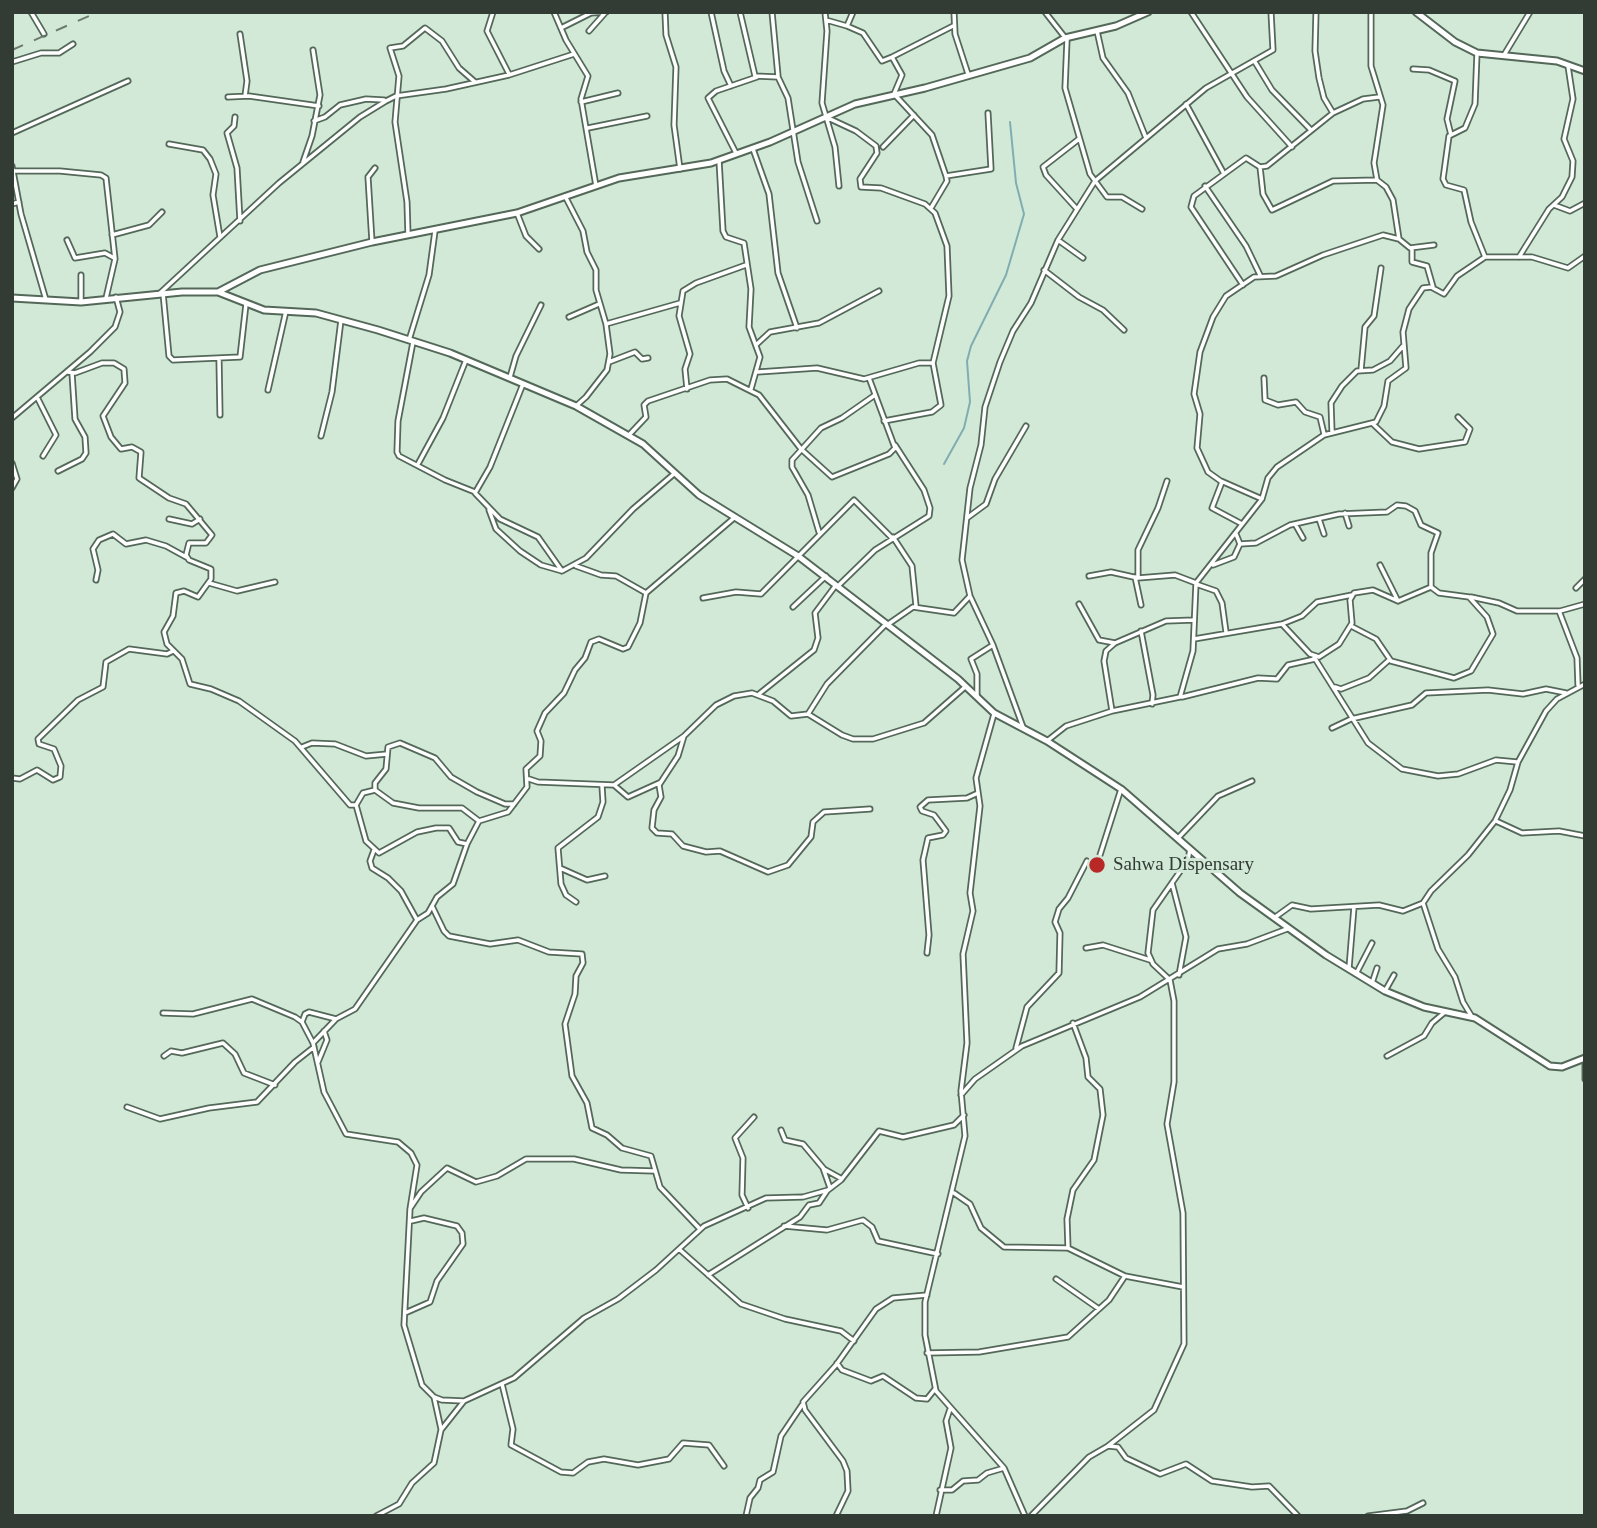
<!DOCTYPE html>
<style>
body{margin:0}
#map{position:relative;width:1597px;height:1528px;overflow:hidden;background:#d2e9d7;font-family:"Times New Roman",serif}
canvas{display:block}
.frame{position:absolute;inset:0;border:14px solid #323b34;pointer-events:none}
</style>
<div id="map">
<canvas width="1597" height="1528"></canvas>
<div class="frame"></div>
</div>
<script>
const context = document.querySelector('canvas').getContext('2d');
context.lineJoin = 'round';
function shape(rows) {
  const path = new Path2D();
  for (const r of rows) {
    path.moveTo(r[0], r[1]);
    for (let i = 2; i < r.length; i += 2) path.lineTo(r[i], r[i + 1]);
  }
  return path;
}
function trace(path, color, width, dash) {
  context.strokeStyle = color;
  context.lineWidth = width;
  context.lineCap = dash ? 'butt' : 'round';
  context.setLineDash(dash || []);
  context.stroke(path);
}
function write(font, color, halo, rows, align = 'center') {
  context.font = font + ' "Times New Roman",serif';
  context.lineWidth = 6;
  context.setLineDash([]);
  context.textBaseline = 'middle';
  context.strokeStyle = halo;
  context.fillStyle = color;
  for (const [text, x, y, turn = 0] of rows) {
    context.save();
    context.translate(x, y);
    context.rotate((+turn || 0) * Math.PI / 180);
    context.textAlign = isNaN(turn) ? turn : align;
    if (halo) context.strokeText(text, 0, 0);
    context.fillText(text, 0, 0);
    context.restore();
  }
}
trace(shape([
 [944,464,964,428,970,402,967,361,971,346,1006,275,1024,214,1016,183,1010,122]
]), '#80adb1', 2);
const street = shape([
 [31,12,44,34],
 [493,12,487,31,509,74],
 [554,12,566,40,588,76,581,99,596,186],
 [665,12,666,35,676,67,674,125,680,169],
 [711,12,724,71,731,86],
 [740,12,755,76,778,77,788,98,798,162,817,221],
 [772,12,778,76],
 [825,12,827,31,822,103,835,147,839,186],
 [954,12,955,34,968,74],
 [1045,12,1067,40,1065,88,1090,174,1107,197,1122,197,1142,209],
 [1191,12,1247,97,1292,147],
 [1316,12,1315,51,1319,78,1324,98,1333,113],
 [1371,12,1371,66,1383,105,1374,163,1377,180,1386,187,1393,200,1399,239],
 [826,20,847,26,853,12],
 [847,26,863,33,882,61,892,57],
 [561,28,591,13,606,12],
 [589,31,605,13],
 [1097,31,1103,58,1128,93,1146,138],
 [240,34,247,81,245,96],
 [1477,53,1475,104,1465,128,1449,136,1443,179,1446,185,1464,190,1471,222,1485,257],
 [1504,55,1530,12],
 [12,62,41,53,59,53,73,44],
 [1255,62,1272,90,1310,129],
 [1413,69,1429,70,1455,81,1447,119,1451,135],
 [228,97,249,96,319,106],
 [581,102,618,93],
 [1186,104,1223,172],
 [235,117,234,126,227,133,237,168,240,221],
 [826,117,856,131,876,146,877,153,860,179,861,187,881,188,925,204,935,213,947,246,949,296,933,363,941,405,932,412,884,421],
 [314,121,325,117,340,105,366,99,384,100],
 [588,128,647,116],
 [12,133,128,81],
 [169,144,203,150,210,159,216,174,213,195,220,237],
 [883,147,914,115],
 [753,149,769,194,778,273,797,328],
 [736,153,708,98,716,91,757,77],
 [719,160,723,231,726,237,744,243,751,289,749,327,760,357,751,389],
 [303,162,312,136,320,95,313,50],
 [12,166,21,214,46,300],
 [1260,167,1263,194,1272,210,1333,181,1377,180],
 [14,171,60,171,101,175,106,178,115,259,106,298],
 [946,176,991,169,988,113],
 [1205,186,1246,246,1260,275],
 [565,196,583,231,587,252,596,270,596,290,606,324,610,354,607,370,586,397,576,406],
 [12,204,19,202],
 [1554,205,1570,211,1585,203],
 [931,208,947,181,946,176,932,135,894,94,902,75,892,57,953,26],
 [1076,208,1046,175,1043,167,1079,139],
 [517,213,526,236,539,249],
 [112,235,149,225,162,212],
 [408,235,407,202,395,122,399,76,390,48,403,46,425,28,442,41,459,68,475,82],
 [67,240,75,258,105,253,114,258],
 [1058,240,1083,258],
 [372,242,368,177,375,168],
 [1412,248,1412,262,1427,266,1433,287],
 [1519,257,1549,209,1562,197,1572,177,1573,161,1564,139,1573,99,1568,66],
 [1044,270,1079,297,1103,310,1124,330],
 [81,275,81,302],
 [1243,285,1191,207,1194,196,1246,158,1260,167,1267,166,1333,113,1363,99,1379,97],
 [163,293,169,356,173,360,240,357,246,304],
 [159,294,279,183,360,117,386,101,396,96,446,89,509,75,574,54],
 [569,317,599,304],
 [606,324,680,303],
 [409,340,429,275,435,231],
 [413,342,398,421,397,452,399,456,445,480,475,492],
 [757,344,770,332,819,323,879,291],
 [219,359,220,415],
 [609,362,635,352,642,359,648,358],
 [1361,370,1365,327,1374,316,1381,268],
 [68,372,75,373,102,363,114,363,124,369,125,383,103,416,111,437,121,449,132,447,141,452,139,478,169,498,186,504,212,535,206,543,189,543,186,555,189,560,211,569,211,579,198,597,184,591,176,593,173,616,164,632,167,644,182,659,190,684,211,689,239,701,295,741,350,805,356,805,363,793,375,790,393,803,419,808,462,808,479,821,508,812,527,787,526,769,540,756,541,741,537,731,545,713,564,693,575,670,585,658,591,642,599,639,623,649,628,647,640,623,646,593,734,518],
 [758,372,817,368,864,379,919,363,933,363],
 [510,377,516,356,541,305],
 [1264,378,1265,400,1278,405,1296,402,1305,412,1320,417,1324,434],
 [523,384,490,467,475,493,500,519,538,537,562,571],
 [687,389,685,369,690,354,679,316,683,291,696,283,746,265],
 [268,390,286,311],
 [37,397,56,435,43,456],
 [12,418,90,352,115,327,120,312,116,297],
 [1373,424,1392,442,1419,449,1465,442,1470,429,1458,417],
 [1332,432,1331,403,1342,386,1357,371,1373,370,1390,361,1403,346],
 [629,435,646,417,644,405,648,401,710,380,727,379,759,395,801,449,832,477,889,454,895,448,869,378],
 [321,436,332,392,341,320],
 [12,463,17,479,12,488],
 [418,464,443,418,466,360],
 [58,471,82,459,86,453,85,437,75,419,72,373],
 [1221,481,1262,499],
 [489,510,496,529,520,551,541,565,562,571,586,558,633,509,675,473],
 [1345,513,1349,526],
 [967,518,986,504,995,479,1026,426],
 [169,519,192,524,200,519],
 [1319,519,1324,534],
 [1242,524,1212,508,1222,482,1208,472,1197,448,1200,414,1194,394,1200,352,1213,317,1226,296,1254,277,1276,276,1323,255,1383,235,1399,239,1410,248,1434,245],
 [1295,524,1303,538],
 [819,532,808,495,792,467,792,460,821,428,842,418,875,395],
 [1236,534,1240,544,1256,543,1290,525,1339,514,1387,512,1397,505,1406,506,1415,511,1421,525,1438,533,1431,553,1431,587,1439,593,1469,597,1487,617,1493,634,1471,671,1454,678,1391,661,1376,639,1351,626],
 [893,537,912,566,916,606],
 [1213,565,1234,557,1240,544],
 [1380,565,1398,601],
 [576,566,601,575,616,576,646,593],
 [1089,576,1111,572,1138,578,1175,575,1196,583],
 [1135,577,1141,605],
 [1138,577,1138,550,1158,508,1167,481],
 [96,580,98,570,93,549,99,540,113,534,126,544,146,540,166,546,186,557],
 [209,583,237,591,275,582],
 [1196,584,1216,591,1222,603,1226,632],
 [838,586,875,550,929,516,930,508,924,490,895,445],
 [1576,588,1585,579],
 [1471,597,1499,603,1517,611,1559,611,1577,658,1578,685],
 [703,598,736,592,761,594,854,500,892,538],
 [1079,604,1099,640,1115,643],
 [793,607,826,576],
 [1560,611,1585,604],
 [1282,624,1302,616,1317,602,1352,595],
 [887,625,913,607,954,613,970,596],
 [1141,631,1153,695,1152,704],
 [1194,639,1282,624,1310,654,1319,657,1339,644,1352,623,1350,600,1354,593,1373,590,1398,601,1431,587],
 [1314,657,1368,743,1402,769,1438,776,1458,774,1496,760,1517,762],
 [1335,687,1341,689,1369,678,1389,660],
 [759,694,814,650,818,638,815,613,836,585],
 [977,696,977,674,971,659,993,645],
 [1182,697,1258,678,1277,679,1288,665,1315,659],
 [1112,711,1104,661,1106,651,1115,643,1166,621,1194,620],
 [808,714,842,735,853,739,873,739,924,723,965,687],
 [994,714,976,778,980,806,970,893,973,911,963,954,967,1043,961,1091,965,1136,925,1302,925,1335,936,1391,1004,1468,1025,1516],
 [1023,727,993,645,970,596,962,560,970,488,981,445,985,407,1000,362,1013,331,1031,303,1058,240,1095,181,1206,88,1273,50,1271,12],
 [1332,728,1351,719,1412,705,1426,693,1488,690,1523,694,1546,689,1566,693],
 [1047,741,1066,726,1112,711,1180,697,1193,651,1196,583,1262,499,1268,478,1277,467,1324,435,1376,422,1384,406,1388,381,1406,368,1403,332,1409,309,1423,288,1431,287,1444,294,1457,276,1485,257,1532,257,1568,268,1585,256],
 [302,747,312,743,335,744,366,756,387,754],
 [12,778,20,779,37,770,53,780,60,777,61,766,54,749,39,744,38,739,78,700,103,687,106,662,129,649,167,654,173,651],
 [529,779,538,782,614,785,684,736],
 [614,785,628,797,659,783],
 [375,790,375,783,386,769,388,747,400,743,435,758,451,777,477,792,505,804,514,804],
 [356,805,366,841,379,853,417,832,436,828,449,828,458,842,467,844,479,821],
 [870,809,824,812,813,822,811,837,788,865,768,872,720,851,706,852,683,846,672,834,657,833,652,828,654,810,661,797,659,785,678,756,684,736,716,705,734,696,752,693,773,701,791,716,808,714,827,684,886,624],
 [1496,821,1522,833,1559,831,1585,836],
 [1179,837,1218,796,1252,781],
 [374,850,370,861,372,868,388,878,401,891,417,920],
 [1100,855,1121,789],
 [560,868,587,880,605,876],
 [1172,883,1186,937,1179,975],
 [576,902,566,895,561,884,558,848,598,817,603,802,602,786],
 [1423,903,1438,949,1455,977,1463,1002,1472,1017],
 [432,906,444,931,449,936,490,944,518,940,549,952,582,954,583,963,576,976,575,994,565,1024,572,1076,587,1103,592,1128,607,1135,622,1148,651,1156,660,1187,699,1228],
 [1274,918,1292,905,1311,909,1379,905,1403,911,1423,903,1431,891,1468,855,1495,821,1510,790,1518,762,1546,711,1557,699,1585,684],
 [1086,948,1103,945,1150,960],
 [927,953,929,935,923,860,928,838,943,835,946,831,934,815,922,811,920,807,928,800,967,798,978,793],
 [1349,968,1354,907],
 [1356,974,1372,943],
 [1372,983,1377,968],
 [1385,991,1394,975],
 [163,1013,193,1014,252,999,295,1017,302,1022,313,1043,324,1092,346,1134,398,1142,411,1153,417,1165,410,1209,404,1325,422,1385,434,1397,442,1400,464,1401,514,1378,584,1318,618,1299,656,1270,704,1226,766,1198,803,1197,828,1190,841,1180,879,1131,903,1137,954,1125,964,1115],
 [302,1022,305,1014,309,1012,336,1019],
 [313,1043,336,1019,355,1009,417,920,428,913,437,897,453,884,467,844],
 [1016,1048,1027,1007,1059,973,1060,933,1055,922,1059,909,1068,898,1087,861],
 [164,1056,171,1051,182,1053,223,1043,235,1054,244,1073,275,1085],
 [1387,1056,1424,1036,1432,1023,1445,1012],
 [1585,1061,1585,1079],
 [318,1062,327,1040,324,1031],
 [961,1095,975,1079,1022,1046,1140,997,1218,949,1247,944,1287,929],
 [127,1107,160,1119,209,1108,257,1102,295,1062,314,1047],
 [781,1130,785,1140,803,1144,824,1169,842,1179],
 [823,1168,830,1188],
 [954,1193,970,1204,981,1228,1004,1247,1068,1248,1125,1276,1183,1287],
 [411,1207,421,1192,447,1168,476,1182,497,1176,526,1159,574,1159,621,1170,654,1171],
 [748,1208,742,1195,743,1158,735,1138,754,1117],
 [784,1226,827,1230,863,1220,872,1227,878,1241,938,1254],
 [1068,1248,1067,1219,1073,1190,1094,1160,1103,1115,1100,1089,1088,1077,1086,1058,1073,1023],
 [679,1249,741,1304,785,1319,841,1331,854,1341],
 [708,1275,800,1217,809,1205,819,1203,827,1191],
 [1056,1279,1099,1309],
 [405,1313,430,1302,437,1281,463,1244,462,1233,457,1226,424,1218,411,1221],
 [927,1353,979,1352,1068,1337,1109,1300,1125,1276],
 [837,1363,842,1370,871,1381,883,1376,916,1398,927,1399,935,1389],
 [502,1384,513,1429,511,1445,561,1472,573,1473,588,1462,604,1459,638,1465,669,1459,683,1443,709,1445,724,1466],
 [434,1397,441,1429],
 [1108,1446,1118,1447,1126,1458,1160,1474,1186,1464,1212,1481,1252,1487,1269,1486,1298,1516],
 [940,1490,952,1490,963,1481,978,1480,987,1473,1004,1468],
 [376,1516,399,1504,412,1483,434,1463,441,1430,464,1401],
 [746,1516,750,1498,758,1488,760,1480,773,1472,781,1436,802,1405],
 [836,1516,848,1491,847,1471,843,1461,805,1410,803,1402,836,1365,876,1309,893,1298,927,1295],
 [936,1516,951,1448,946,1421,950,1409],
 [1031,1516,1089,1457,1108,1446,1154,1410,1184,1344,1183,1213,1167,1124,1174,1082,1174,1001,1170,980,1153,964,1148,953,1153,910,1188,860,1190,849],
 [1368,1516,1407,1511,1423,1503]
]);
const secondary = shape([
 [1416,12,1455,42,1477,53,1557,61,1585,71],
 [218,292,260,270,372,242,517,213,619,178,711,163,770,142,855,104,925,88,1030,58,1065,38,1116,26,1148,12],
 [12,298,81,302,182,292,218,292,264,310,316,313,378,330,450,353,576,406,643,444,699,495,798,556,958,679,994,713,1047,741,1121,789,1240,893,1326,955,1385,991,1424,1007,1475,1018,1550,1066,1562,1067,1585,1058]
]);
trace(street, '#546859', 7);
trace(secondary, '#546859', 9);
trace(street, '#fff', 3.5);
trace(secondary, '#fff', 5);
trace(shape([
 [12,50,98,12]
]), '#6c7a6f', 2, [12, 12]);
for (const [x, y, r, color] of [
 [1097,865,9,"#b72827"]
]) {
  const dot = new Path2D();
  dot.arc(x, y, r, 0, 2 * Math.PI);
  context.fillStyle = color;
  context.fill(dot);
  trace(dot, '#d2e9d7', 2.5);
}
write('19px', '#323b34', '#d2e9d7', [
 ["Sahwa Dispensary",1113,865]
], 'left');
</script>
